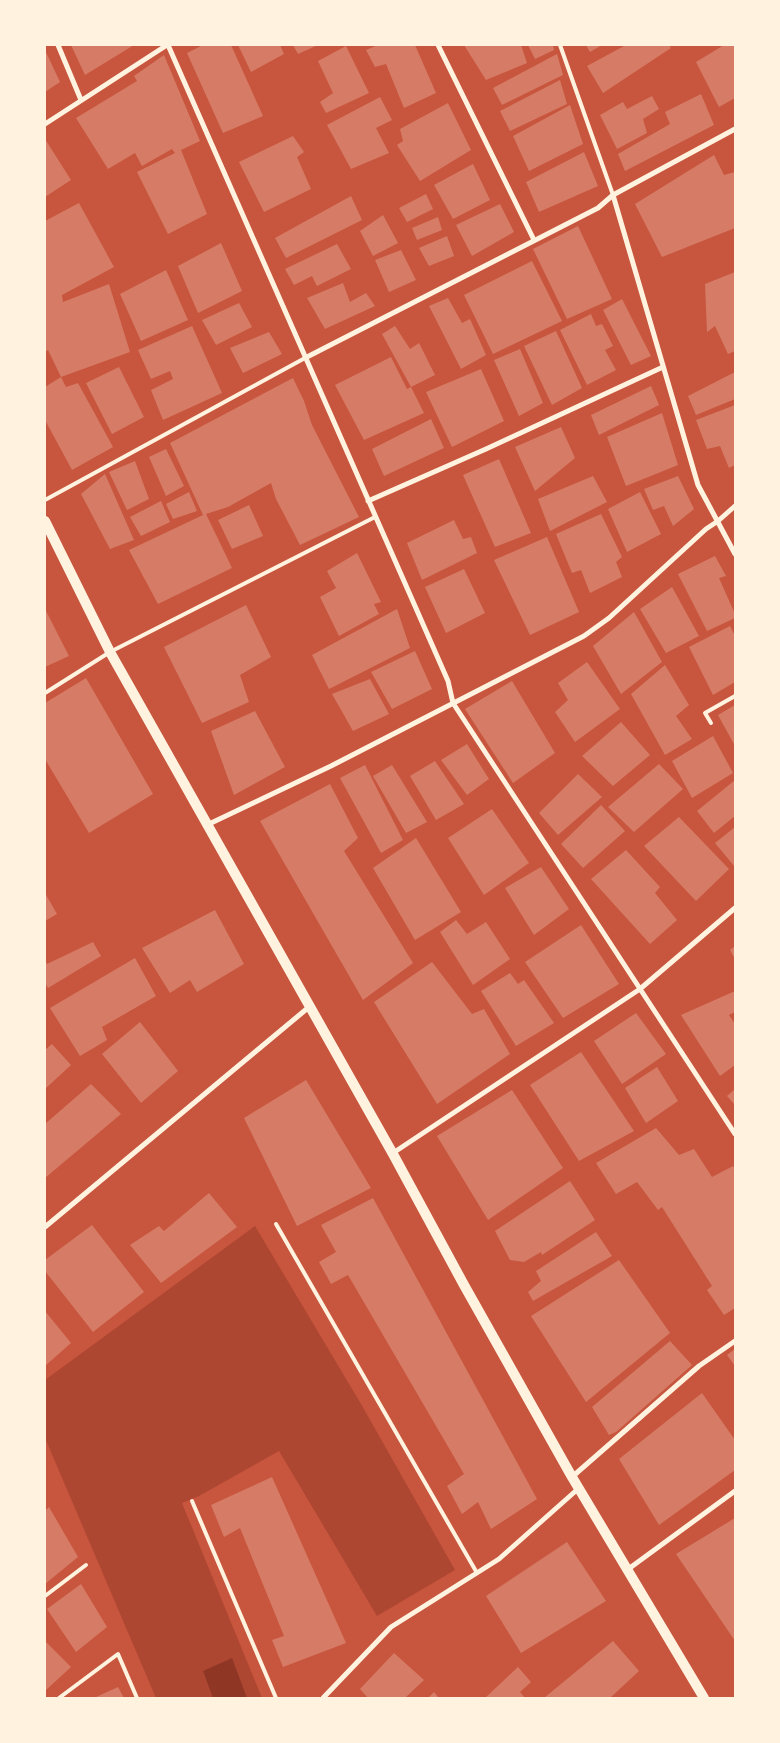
<!DOCTYPE html>
<style>
body{margin:0}
#map{position:relative;width:780px;height:1743px;overflow:hidden;background:#c8553d;font-family:"Noto Sans",sans-serif}
canvas{display:block}
.frame{position:absolute;inset:0;border:46px solid #fff3e0;pointer-events:none}
</style>
<div id="map">
<canvas width="780" height="1743"></canvas>
<div class="frame"></div>
</div>
<script>
const context = document.querySelector('canvas').getContext('2d');
context.lineJoin = 'round';
function fill(path, color) {
  context.fillStyle = color;
  context.fill(path, 'evenodd');
}
function shape(rows) {
  const path = new Path2D();
  for (const r of rows) {
    path.moveTo(r[0], r[1]);
    for (let i = 2; i < r.length; i += 2) path.lineTo(r[i], r[i + 1]);
  }
  return path;
}
function trace(path, color, width, dash) {
  context.strokeStyle = color;
  context.lineWidth = width;
  context.lineCap = dash ? 'butt' : 'round';
  context.setLineDash(dash || []);
  context.stroke(path);
}
fill(shape([
 [255,1226,361,1404,455,1570,377,1616,279,1451,199,1496,182,1503,262,1698,156,1698,45,1438,45,1380]
]), '#ae4732');
fill(shape([
 [232,1658,247,1698,213,1698,203,1671]
]), '#8f3625');
fill(shape([
 [71,45,134,45,85,75],
 [203,45,231,45,263,116,223,133,187,53],
 [238,45,280,45,284,54,251,72],
 [293,45,318,45,298,54],
 [378,45,415,45,436,93,404,108,386,64,375,67,366,50],
 [464,45,521,45,527,63,486,80],
 [528,45,553,45,554,50,535,59],
 [586,45,602,45,590,52],
 [626,45,669,45,671,48,603,93,587,66],
 [724,45,735,45,735,98,719,107,696,62],
 [346,46,369,93,326,113,320,102,333,93,318,61],
 [45,50,60,82,45,92],
 [557,54,563,75,502,105,493,88],
 [164,55,200,141,181,150,207,214,168,234,137,172,175,153,172,149,142,166,135,153,108,169,76,118,137,81,134,76],
 [560,80,567,104,510,131,500,111],
 [701,94,714,125,625,171,618,154,670,124,665,112],
 [652,96,659,109,643,119,647,133,617,149,600,115,623,102,627,109],
 [380,97,392,120,376,128,389,153,351,169,327,125],
 [448,103,471,150,420,181,397,145,403,141,400,129],
 [570,105,583,144,529,171,513,136],
 [293,136,304,152,297,157,311,189,264,212,239,162],
 [45,139,71,180,45,197],
 [584,152,598,186,539,212,526,182],
 [714,155,724,175,735,172,735,228,662,257,635,204],
 [473,164,490,200,453,219,434,185],
 [426,194,433,209,407,222,399,208],
 [351,196,362,220,286,258,275,238],
 [79,203,114,267,62,295,63,302,109,284,130,352,61,377,48,350,45,352,45,221],
 [500,204,514,232,472,256,456,225],
 [383,215,398,243,373,256,360,231],
 [438,217,442,230,417,240,412,228],
 [578,226,612,299,567,319,533,249],
 [447,236,454,256,429,266,419,248],
 [221,243,242,291,198,313,178,266],
 [337,244,351,269,317,286,312,276,294,285,285,269],
 [401,250,416,280,389,292,375,260],
 [532,261,562,321,493,354,464,295],
 [166,270,188,320,141,341,120,294],
 [735,272,735,351,728,354,715,326,707,332,705,284],
 [343,283,350,302,366,293,375,306,325,329,307,298],
 [448,298,462,323,470,319,486,355,461,369,429,306],
 [622,299,651,356,631,365,603,310],
 [239,303,252,327,216,345,202,320],
 [591,314,596,326,602,324,613,346,605,350,616,370,587,385,560,330],
 [192,326,222,393,163,420,151,390,173,379,170,371,151,379,138,350],
 [395,326,410,349,419,343,435,375,411,387,424,413,364,440,335,385,391,357,407,389,411,387,382,334],
 [556,331,582,388,552,405,524,346],
 [269,332,282,354,243,373,230,348],
 [520,349,543,403,519,416,494,360],
 [119,367,144,417,112,434,86,383],
 [481,369,504,421,452,447,426,392],
 [735,372,735,399,696,415,688,396],
 [61,377,66,387,78,383,113,447,72,470,45,420,45,387],
 [293,378,304,401,312,425,359,517,300,545,276,499,271,483,228,507,206,514,232,568,158,604,129,550,203,515,170,443],
 [651,386,659,405,599,435,591,415],
 [735,405,735,465,729,468,720,446,707,449,696,420],
 [662,413,678,465,626,486,607,437],
 [431,419,444,448,384,476,372,449],
 [561,427,575,458,535,491,515,447],
 [166,449,184,486,166,496,149,457],
 [499,459,531,533,495,547,463,475],
 [135,461,149,499,127,510,109,472],
 [105,474,134,540,110,549,81,494],
 [593,476,607,502,550,531,538,499],
 [678,476,694,509,673,526,664,506,653,510,644,489],
 [189,492,197,511,173,519,166,504],
 [640,492,661,534,627,552,608,509],
 [161,501,170,522,141,536,130,517],
 [249,505,263,536,232,549,218,520],
 [601,514,622,557,616,562,622,577,590,593,581,570,572,573,556,534],
 [454,520,463,539,471,537,477,553,422,580,407,543],
 [547,537,579,612,530,635,494,560],
 [357,553,381,602,374,604,379,614,339,636,320,597,336,588,327,571],
 [715,556,726,576,719,578,735,614,735,618,707,631,678,574],
 [464,569,485,613,446,633,425,587],
 [672,587,699,636,666,653,640,609],
 [246,605,271,657,240,675,249,702,202,723,164,647],
 [45,609,69,656,45,667],
 [397,609,410,648,329,689,312,655],
 [634,612,662,662,621,694,593,646],
 [730,626,735,636,735,682,713,695,689,647],
 [415,651,432,689,392,709,371,672],
 [587,662,620,709,575,742,555,712,568,700,558,683],
 [665,665,689,705,676,716,692,739,665,755,631,694],
 [86,678,153,794,89,833,45,759,45,703],
 [370,679,389,714,353,731,332,694],
 [512,681,555,753,513,783,465,709],
 [735,705,735,746,718,715],
 [255,711,285,767,234,795,211,731],
 [621,722,650,755,613,786,582,756],
 [713,736,733,773,692,798,672,761],
 [467,744,489,779,467,795,441,760],
 [435,761,464,804,436,820,410,776],
 [659,764,683,789,634,832,608,807],
 [365,765,403,840,381,853,340,778],
 [392,765,427,822,406,833,373,776],
 [578,774,602,797,558,835,539,813],
 [735,780,735,816,714,833,697,811],
 [330,784,358,838,344,851,413,963,363,1000,260,821],
 [601,805,625,831,583,868,561,844],
 [492,809,529,863,484,895,448,838],
 [679,817,729,869,696,901,644,846],
 [735,827,735,867,715,843],
 [416,838,461,912,415,940,373,868],
 [626,850,660,887,655,893,677,920,650,944,591,879],
 [541,867,569,909,534,935,505,888],
 [45,893,57,914,45,921],
 [215,910,244,964,197,992,190,980,170,993,142,948],
 [456,920,467,934,486,922,510,959,473,985,440,932],
 [581,925,619,984,563,1018,525,962],
 [93,942,101,956,48,988,45,983,45,960,47,964],
 [735,946,735,959,730,950],
 [135,958,156,996,102,1027,107,1040,80,1056,50,1008],
 [432,962,472,1014,484,1009,510,1054,437,1104,374,1002],
 [510,973,518,984,524,980,554,1023,516,1046,481,991],
 [735,991,735,1012,729,1015,735,1024,735,1065,720,1076,681,1015],
 [636,1013,666,1054,622,1084,594,1041],
 [140,1022,178,1071,141,1103,102,1054],
 [52,1044,71,1065,45,1089,45,1050],
 [581,1052,634,1131,579,1161,530,1085],
 [657,1067,678,1101,646,1123,625,1088],
 [306,1080,371,1188,297,1226,244,1118],
 [91,1084,121,1114,45,1178,45,1124],
 [735,1089,735,1105,727,1096],
 [512,1090,563,1168,488,1220,437,1136],
 [656,1128,679,1155,694,1149,712,1177,733,1166,735,1169,735,1308,724,1315,707,1290,712,1286,662,1207,658,1210,637,1182,616,1194,596,1163],
 [570,1181,595,1220,542,1255,541,1252,524,1262,510,1260,495,1231],
 [209,1193,237,1227,161,1283,130,1245,159,1226,164,1231],
 [373,1198,537,1499,491,1529,478,1502,462,1514,447,1486,464,1474,348,1275,331,1284,319,1262,336,1252,321,1225],
 [92,1225,144,1292,93,1332,45,1271,45,1260],
 [596,1232,612,1256,533,1301,528,1292,541,1281,536,1271],
 [619,1260,670,1333,586,1402,531,1316],
 [45,1311,71,1343,45,1366],
 [670,1341,692,1365,616,1432,609,1435,592,1407],
 [735,1349,735,1366,727,1355],
 [702,1393,735,1440,735,1470,659,1525,619,1459],
 [272,1477,346,1643,283,1667,272,1640,284,1636,240,1528,224,1537,211,1505],
 [49,1507,78,1557,45,1584,45,1511],
 [735,1518,735,1641,676,1554],
 [567,1542,606,1601,521,1653,486,1596],
 [81,1584,107,1627,76,1652,47,1609],
 [45,1641,71,1667,45,1691],
 [613,1641,639,1671,610,1698,544,1698],
 [394,1653,424,1680,405,1698,368,1698,360,1689],
 [518,1667,531,1682,520,1692,525,1698,485,1698],
 [118,1687,124,1698,94,1698],
 [434,1692,439,1698,428,1698]
]), '#d67c66');
trace(shape([
 [560,45,613,195],
 [45,500,305,358],
 [45,693,110,652,375,517],
 [711,723,705,713,735,696],
 [276,1224,477,1573],
 [192,1501,276,1698],
 [45,1596,86,1565],
 [59,1698,118,1654,137,1698]
]), '#fff3e0', 4);
trace(shape([
 [58,45,81,100],
 [168,45,448,681,453,703,735,1134],
 [438,45,534,240],
 [45,124,167,45],
 [613,195,698,485,735,554],
 [305,358,598,208,613,195,735,129],
 [368,501,486,449,663,367],
 [209,824,331,766,584,636,609,618,706,529,718,521,735,506],
 [393,1153,640,989,735,908],
 [45,1227,309,1007],
 [572,1477,699,1366,735,1341],
 [627,1570,735,1491],
 [323,1698,391,1627,499,1559,579,1488]
]), '#fff3e0', 5);
trace(shape([
 [45,521,110,652,393,1154,464,1285,572,1477,704,1698]
]), '#fff3e0', 10);
</script>
